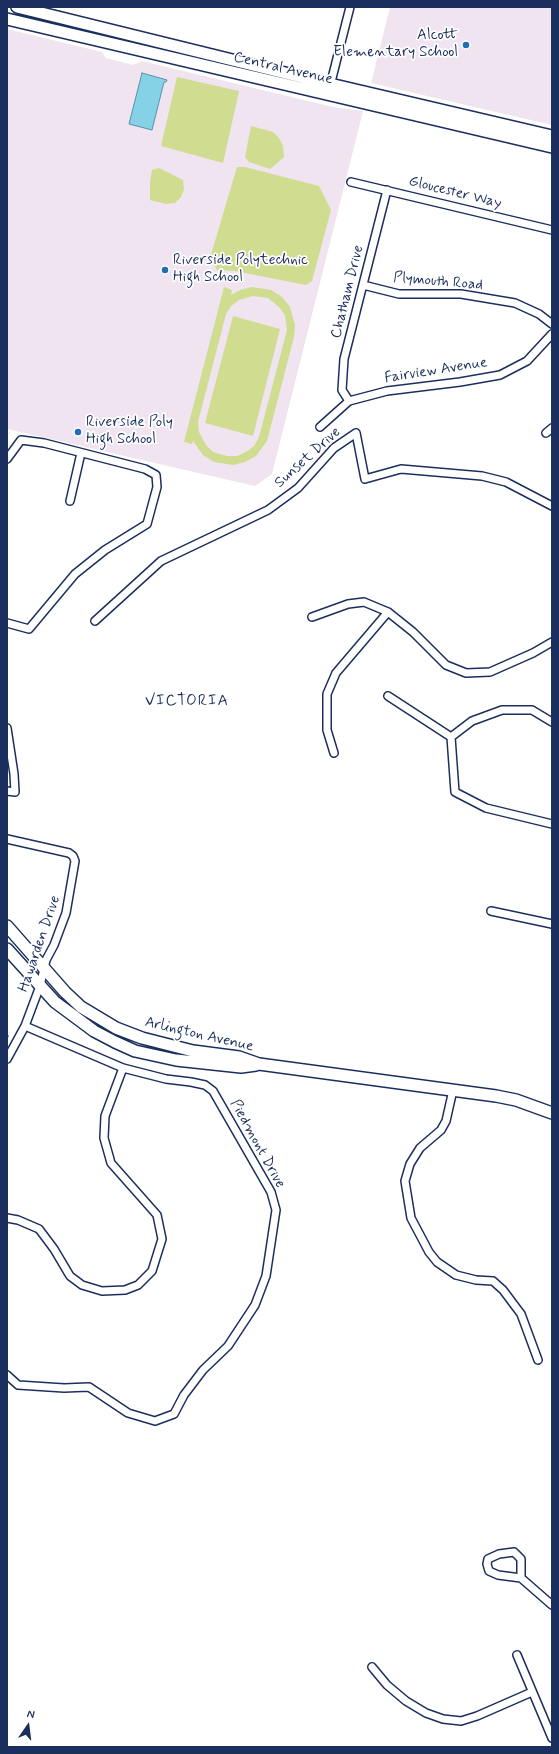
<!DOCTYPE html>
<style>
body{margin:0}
#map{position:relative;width:559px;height:1754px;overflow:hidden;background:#fff;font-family:Mynerve,sans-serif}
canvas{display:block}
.frame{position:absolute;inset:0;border:8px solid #1b2f5e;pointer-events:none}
.north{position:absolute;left:8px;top:1706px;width:40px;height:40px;-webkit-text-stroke:3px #fff;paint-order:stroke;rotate:14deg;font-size:11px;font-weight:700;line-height:16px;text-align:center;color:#1b2f5e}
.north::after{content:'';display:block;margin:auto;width:14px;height:18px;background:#1b2f5e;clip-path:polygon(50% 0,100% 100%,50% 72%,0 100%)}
</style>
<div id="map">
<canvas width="559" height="1754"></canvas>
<div class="frame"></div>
<div class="north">N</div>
</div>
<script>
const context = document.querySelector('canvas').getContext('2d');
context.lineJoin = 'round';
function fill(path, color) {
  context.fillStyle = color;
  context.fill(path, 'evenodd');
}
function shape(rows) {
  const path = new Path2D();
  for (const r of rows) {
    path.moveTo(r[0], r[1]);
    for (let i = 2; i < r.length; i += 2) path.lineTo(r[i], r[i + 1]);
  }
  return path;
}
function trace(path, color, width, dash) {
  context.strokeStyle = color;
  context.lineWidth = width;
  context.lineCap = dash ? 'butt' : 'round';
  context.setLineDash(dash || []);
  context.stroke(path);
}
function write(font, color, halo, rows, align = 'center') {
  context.font = font + ' Mynerve,sans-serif';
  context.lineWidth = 3.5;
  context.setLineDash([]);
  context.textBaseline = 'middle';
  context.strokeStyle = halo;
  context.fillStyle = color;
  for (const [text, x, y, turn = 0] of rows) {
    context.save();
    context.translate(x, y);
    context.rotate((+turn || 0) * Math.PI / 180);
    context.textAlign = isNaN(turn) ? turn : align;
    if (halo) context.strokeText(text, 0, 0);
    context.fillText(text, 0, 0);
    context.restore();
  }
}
fill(shape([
 [390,7,552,7,552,125,371,83],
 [7,29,102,52,106,58,133,65,142,61,333,107,363,111,272,474,255,486,7,429]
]), '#efe4ef');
fill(shape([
 [177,77,239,91,223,163,161,146],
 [251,126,273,132,279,138,283,146,284,157,270,169,249,162,245,157],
 [237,167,245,167,319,186,331,210,312,281,306,285,235,271,217,270,210,258],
 [159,168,183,180,184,189,181,197,175,203,166,204,150,200,150,181,152,170],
 [224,287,232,290,231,295,240,290,252,287,271,290,282,297,290,307,295,325,294,337,267,441,256,456,245,462,233,465,214,462,203,455,193,441,192,444,184,442],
 [253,296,268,298,279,307,285,315,287,330,259,437,254,446,246,452,237,456,227,456,213,452,206,445,199,432,198,422,226,314,231,306,239,300],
 [233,316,280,329,253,436,205,423]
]), '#d0dd90');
const water = shape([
 [142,73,167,80,166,82,164,82,152,130,129,124,142,73]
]);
fill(water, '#85d1e5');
trace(water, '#5b90af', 1);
trace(shape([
 [7,1037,8,1036]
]), '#5b90af', 2);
const street = shape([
 [330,86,350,7],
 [351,182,552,230],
 [363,285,399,294,461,294,515,303,539,314,552,324],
 [349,401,342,390,344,359,387,190],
 [320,427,349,401,387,391,460,382,500,375,527,361,552,334],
 [546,433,552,428],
 [7,459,21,440,44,443,145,469,156,475,157,487,147,524,105,550,75,574,29,629,7,623],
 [70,501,81,453],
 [312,617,348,604,364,602,388,612],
 [95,621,161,561,268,510,298,488,334,448,356,433,365,479,401,469,482,476,506,482,552,506],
 [388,696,451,737,472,721,502,710,532,710,552,722],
 [7,728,14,774,15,792,7,791],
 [451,737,455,792,486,808,552,824],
 [334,753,327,730,327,694,336,673,388,612,413,632,446,665,466,673,490,672,533,653,552,642],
 [7,839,69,853,73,856,75,861,66,913,54,945,46,960,40,986,25,1026,7,1059],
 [491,911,552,924],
 [453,1090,446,1121,441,1130,420,1148,410,1164,405,1181,411,1218,429,1252,437,1262,456,1275,476,1280,493,1281,503,1290,521,1314,538,1360],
 [7,1218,18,1220,39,1229,54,1249,70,1276,82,1285,102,1291,125,1290,138,1285,152,1271,162,1239,157,1215,111,1163,104,1138,105,1116,123,1068],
 [7,1375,18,1385,64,1388,89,1387,128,1413,155,1421,174,1414,184,1395,203,1370,228,1346,255,1305,266,1276,276,1210,271,1192,213,1091,205,1085,191,1082,166,1079,123,1068,25,1026],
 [521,1578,521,1559,514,1552,499,1554,488,1559,487,1564,489,1571,498,1575,521,1578,552,1605],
 [517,1655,552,1738],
 [372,1667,387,1685,406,1701,426,1713,443,1719,461,1721,477,1716,532,1692]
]);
const primary = shape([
 [17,7,330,84,552,136],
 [7,19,552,147],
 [7,926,65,992,81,1007,116,1028,142,1038,193,1051,239,1057,259,1064,496,1096,516,1100,552,1113],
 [7,949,55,1002,94,1031,115,1042,135,1051,176,1060,241,1067,256,1065]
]);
trace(street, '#1b2f5e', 10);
trace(primary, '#1b2f5e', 14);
trace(street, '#fff', 7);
trace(primary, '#fff', 11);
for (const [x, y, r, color] of [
 [466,45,4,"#1f6fb2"],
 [165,270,4,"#1f6fb2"],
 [78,432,4,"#1f6fb2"]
]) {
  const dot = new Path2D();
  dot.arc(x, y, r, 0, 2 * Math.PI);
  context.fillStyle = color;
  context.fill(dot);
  trace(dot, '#fff', 1.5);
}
write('15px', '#1b2f5e', '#fff', [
 ["Alcott",458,36,"right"],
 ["Elementary School",458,53,"right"],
 ["Riverside Polytechnic",173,261],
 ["High School",173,278],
 ["Riverside Poly",86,423],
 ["High School",86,440]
], 'left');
write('15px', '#1b2f5e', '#fff', [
 ["Central Avenue",283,69,13],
 ["Gloucester Way",455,193,14],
 ["Plymouth Road",438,282,5],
 ["Chatham Drive",348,292,-76],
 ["Fairview Avenue",436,371,-9],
 ["Sunset Drive",308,458,-42],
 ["Hawarden Drive",40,944,-71],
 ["Arlington Avenue",199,1035,13],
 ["Piedmont Drive",257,1144,61]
]);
context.letterSpacing = '1px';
write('16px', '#1b2f5e', '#fff', [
 ["VICTORIA",187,702]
]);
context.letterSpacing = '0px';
</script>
